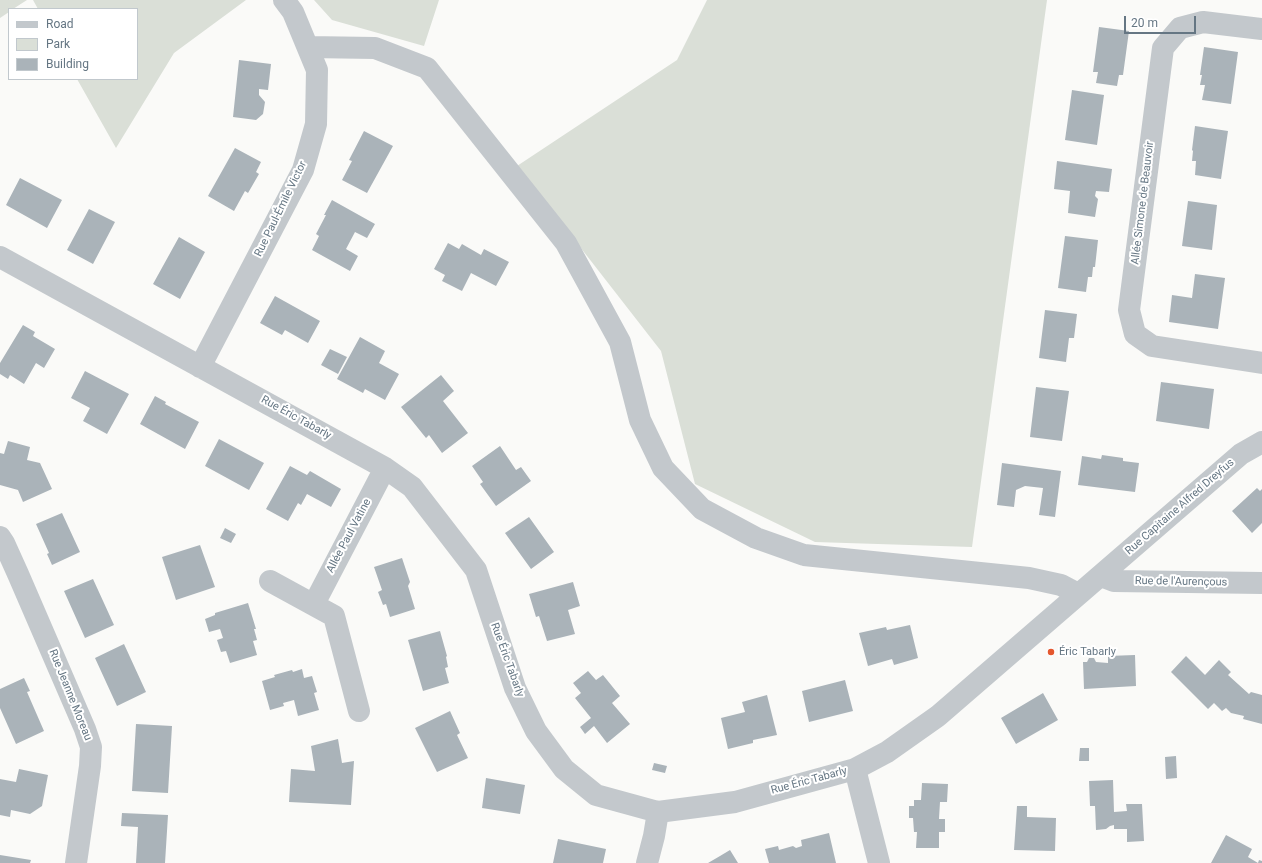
<!DOCTYPE html>
<meta charset="utf-8">
<style>
body{margin:0}
#map{position:relative;width:1262px;height:863px;overflow:hidden;background:#fafaf8;font-family:Roboto,sans-serif}
canvas{display:block}
.legend{position:absolute;left:8px;top:8px;width:130px;height:72px;box-sizing:border-box;background:#fff;border:1px solid #c1c8cd;margin:0;padding:5px 7px;list-style:none;font-size:12px;color:#657683}
.legend li{display:flex;align-items:center;gap:8px;height:20px}
.legend b{width:20px;border:1px solid #c1c8cd}
.scale{position:absolute;left:1124px;top:16px;width:72px;height:18px;box-sizing:border-box;border:2px solid #657683;border-top:0;padding-left:5px;font-size:12px;line-height:14px;white-space:nowrap;color:#657683;-webkit-text-stroke:3px #fff;paint-order:stroke}
</style>
<div id="map">
<canvas width="1262" height="863"></canvas>
<ul class="legend">
<li><b style="height:5px;background:#c3c8cc"></b>Road</li>
<li><b style="height:11px;background:#dadfd7"></b>Park</li>
<li><b style="height:11px;background:#aab3b9"></b>Building</li>
</ul>
<div class="scale">20 m</div>
</div>
<script>
const context = document.querySelector('canvas').getContext('2d');
context.lineJoin = 'round';
function fill(path, color) {
  context.fillStyle = color;
  context.fill(path, 'evenodd');
}
function shape(rows) {
  const path = new Path2D();
  for (const r of rows) {
    path.moveTo(r[0], r[1]);
    for (let i = 2; i < r.length; i += 2) path.lineTo(r[i], r[i + 1]);
  }
  return path;
}
function trace(path, color, width, dash) {
  context.strokeStyle = color;
  context.lineWidth = width;
  context.lineCap = dash ? 'butt' : 'round';
  context.setLineDash(dash || []);
  context.stroke(path);
}
function write(font, color, halo, rows, align = 'center') {
  context.font = font + ' Roboto,sans-serif';
  context.lineWidth = 4;
  context.setLineDash([]);
  context.textBaseline = 'middle';
  context.strokeStyle = halo;
  context.fillStyle = color;
  for (const [text, x, y, turn = 0] of rows) {
    context.save();
    context.translate(x, y);
    context.rotate((+turn || 0) * Math.PI / 180);
    context.textAlign = isNaN(turn) ? turn : align;
    if (halo) context.strokeText(text, 0, 0);
    context.fillText(text, 0, 0);
    context.restore();
  }
}
fill(shape([
 [0,0,27,0,13,9,9,9,9,12,0,18],
 [33,0,246,0,174,53,116,148,77,79,137,79,137,9,38,9],
 [314,0,439,0,424,46,332,20],
 [707,0,1047,0,972,547,815,542,695,484,661,351,517,166,677,60]
]), '#dadfd7');
fill(shape([
 [1099,27,1129,31,1123,75,1119,75,1117,86,1096,83,1098,72,1093,72],
 [1204,47,1238,52,1231,104,1202,100,1205,85,1200,85,1202,75,1200,75],
 [239,60,271,64,268,90,259,89,259,95,265,102,263,114,256,120,233,117],
 [1072,90,1104,95,1097,145,1065,140],
 [1195,126,1228,131,1221,179,1195,175,1196,161,1192,161,1193,151,1192,150],
 [364,131,393,146,367,193,342,180,352,161,349,160],
 [235,148,261,162,256,172,259,174,248,193,245,191,234,211,208,196],
 [1057,161,1112,169,1109,192,1096,191,1095,196,1098,199,1095,217,1068,213,1070,191,1054,189],
 [20,178,62,200,47,228,6,205],
 [332,200,375,224,367,238,355,232,346,249,358,256,350,271,312,250,319,236,316,234,326,215,324,215],
 [1188,201,1217,205,1212,250,1182,246],
 [89,209,115,222,93,264,67,250],
 [1065,236,1098,240,1095,267,1093,267,1092,277,1088,277,1086,292,1058,288],
 [179,237,205,252,180,299,153,284],
 [448,243,459,249,462,244,481,255,484,249,509,262,496,286,471,273,462,291,442,281,445,275,434,269],
 [1195,274,1225,278,1218,329,1169,322,1172,295,1192,298],
 [275,296,320,321,308,343,285,330,282,335,260,323],
 [1045,310,1077,314,1074,338,1069,338,1066,362,1039,358],
 [23,325,35,332,33,336,55,349,44,368,36,363,24,384,10,375,8,379,0,374,0,363],
 [360,337,385,351,379,363,399,374,385,400,365,389,363,393,337,379],
 [330,349,347,357,338,374,321,365],
 [85,371,129,394,107,434,83,421,90,408,71,398],
 [441,375,454,391,443,401,468,433,442,453,429,435,426,438,401,407],
 [1161,382,1214,389,1209,429,1156,421],
 [1036,387,1069,391,1062,441,1030,437],
 [155,396,166,402,165,404,199,422,185,449,140,424],
 [219,439,264,463,249,490,205,466],
 [8,441,30,447,27,460,40,463,52,489,23,502,18,490,0,485,0,453,4,454],
 [500,446,516,470,521,467,531,481,496,506,480,484,483,482,472,466],
 [1102,455,1123,458,1123,461,1139,463,1135,492,1078,485,1082,456,1101,459],
 [1002,463,1061,471,1055,517,1039,515,1043,488,1025,486,1016,490,1014,507,997,505],
 [290,466,307,475,310,471,341,489,331,507,307,494,301,505,298,503,288,521,266,509],
 [1257,488,1260,491,1262,489,1262,523,1252,533,1232,511],
 [62,513,80,552,52,565,47,554,49,553,36,524],
 [529,517,554,552,531,569,505,533],
 [225,528,236,534,231,543,220,538],
 [200,545,215,587,176,600,162,557],
 [402,558,410,582,408,586,415,609,390,617,386,604,383,605,378,592,382,590,374,567],
 [93,579,114,625,85,638,64,591],
 [573,582,580,606,568,610,575,634,547,641,539,616,536,617,529,594],
 [248,603,256,629,254,629,257,640,253,641,257,655,230,663,226,651,221,652,217,640,223,638,220,629,209,632,205,619,215,615,215,613],
 [910,625,918,658,894,665,892,659,868,666,859,633,886,627,887,630],
 [440,631,447,656,446,657,448,667,445,668,449,683,423,691,408,640],
 [124,644,146,692,117,706,95,658],
 [1135,655,1136,686,1084,689,1083,662,1087,662,1089,658,1094,658,1096,662,1108,663,1108,656],
 [1186,656,1205,675,1219,660,1231,672,1228,675,1249,694,1251,692,1262,695,1262,724,1243,719,1244,716,1231,713,1226,708,1222,711,1214,703,1208,709,1171,672],
 [302,669,304,678,312,676,317,692,314,693,319,710,298,716,294,700,283,703,284,706,270,710,262,681,275,677,274,675,292,670,293,672],
 [588,671,596,680,603,675,620,696,612,703,630,724,607,743,594,726,585,734,580,727,591,718,575,698,581,693,573,683],
 [24,678,30,691,27,692,44,731,16,744,0,708,0,689],
 [845,680,853,711,809,722,802,691],
 [1043,693,1058,720,1016,744,1001,718],
 [767,695,777,735,753,740,753,743,728,749,721,718,745,712,742,702],
 [450,711,460,733,457,735,468,758,437,772,415,728],
 [136,724,172,726,168,793,132,791],
 [338,739,342,763,354,761,351,805,289,802,291,769,315,771,311,746],
 [1080,748,1089,748,1089,761,1079,761],
 [1176,756,1177,778,1166,779,1165,757],
 [654,763,667,766,665,773,652,770],
 [19,769,48,775,42,806,30,814,11,810,10,817,0,815,0,779,16,782],
 [486,778,525,785,520,814,482,808],
 [1113,780,1114,812,1127,811,1126,804,1142,804,1144,841,1127,842,1127,829,1114,829,1114,825,1110,826,1106,829,1096,830,1095,806,1090,806,1089,781],
 [922,783,948,784,947,802,940,802,939,819,945,819,945,832,939,832,939,848,916,848,917,832,914,832,913,818,909,818,909,806,914,806,914,800,921,800],
 [1017,806,1027,806,1027,817,1056,818,1055,851,1014,850],
 [122,813,168,815,165,863,136,863,138,827,121,826],
 [829,833,836,863,769,863,765,849,778,846,779,850,793,846,796,848,802,846,801,840],
 [1226,835,1252,849,1248,857,1258,863,1259,860,1262,861,1262,863,1211,863],
 [558,839,606,849,603,863,553,863],
 [730,850,738,863,708,863,720,856],
 [0,855,31,860,30,863,0,863]
]), '#aab3b9');
trace(shape([
 [1262,29,1203,22,1180,28,1163,48,1129,310,1135,334,1152,346,1262,363],
 [308,47,375,48,427,68,566,243,620,342,640,420,663,468,702,509,756,538,804,555,1029,578,1061,585,1078,594],
 [0,257,385,468,412,487,476,570,515,688,536,731,564,769,596,795,658,812,735,802,855,769,887,752,938,716,1241,454,1262,442],
 [200,367,303,170,316,124,317,70,293,12,284,0],
 [0,537,4,543,18,574,85,729,91,747,90,766,76,863],
 [1101,576,1114,581,1262,583],
 [270,581,334,616,359,711],
 [314,604,385,468],
 [855,769,879,863],
 [647,863,654,836,658,812]
]), '#c3c8cc', 22);
for (const [x, y, r, color] of [
 [1051,652,4,"#e4572e"]
]) {
  const dot = new Path2D();
  dot.arc(x, y, r, 0, 2 * Math.PI);
  context.fillStyle = color;
  context.fill(dot);
  trace(dot, '#fff', 1.5);
}
write('11px', '#657683', '#fff', [
 ["Allée Simone de Beauvoir",1143,203,-83],
 ["Rue Paul-Émile Victor",281,209,-64],
 ["Rue Éric Tabarly",296,418,29],
 ["Rue Capitaine Alfred Dreyfus",1180,507,-41],
 ["Allée Paul Vatine",349,536,-62],
 ["Rue de l'Aurençous",1181,582,1],
 ["Rue Éric Tabarly",507,660,70],
 ["Rue Jeanne Moreau",70,695,68],
 ["Rue Éric Tabarly",809,781,-15]
]);
write('11px', '#657683', '#fff', [
 ["Éric Tabarly",1059,652]
], 'left');
</script>
